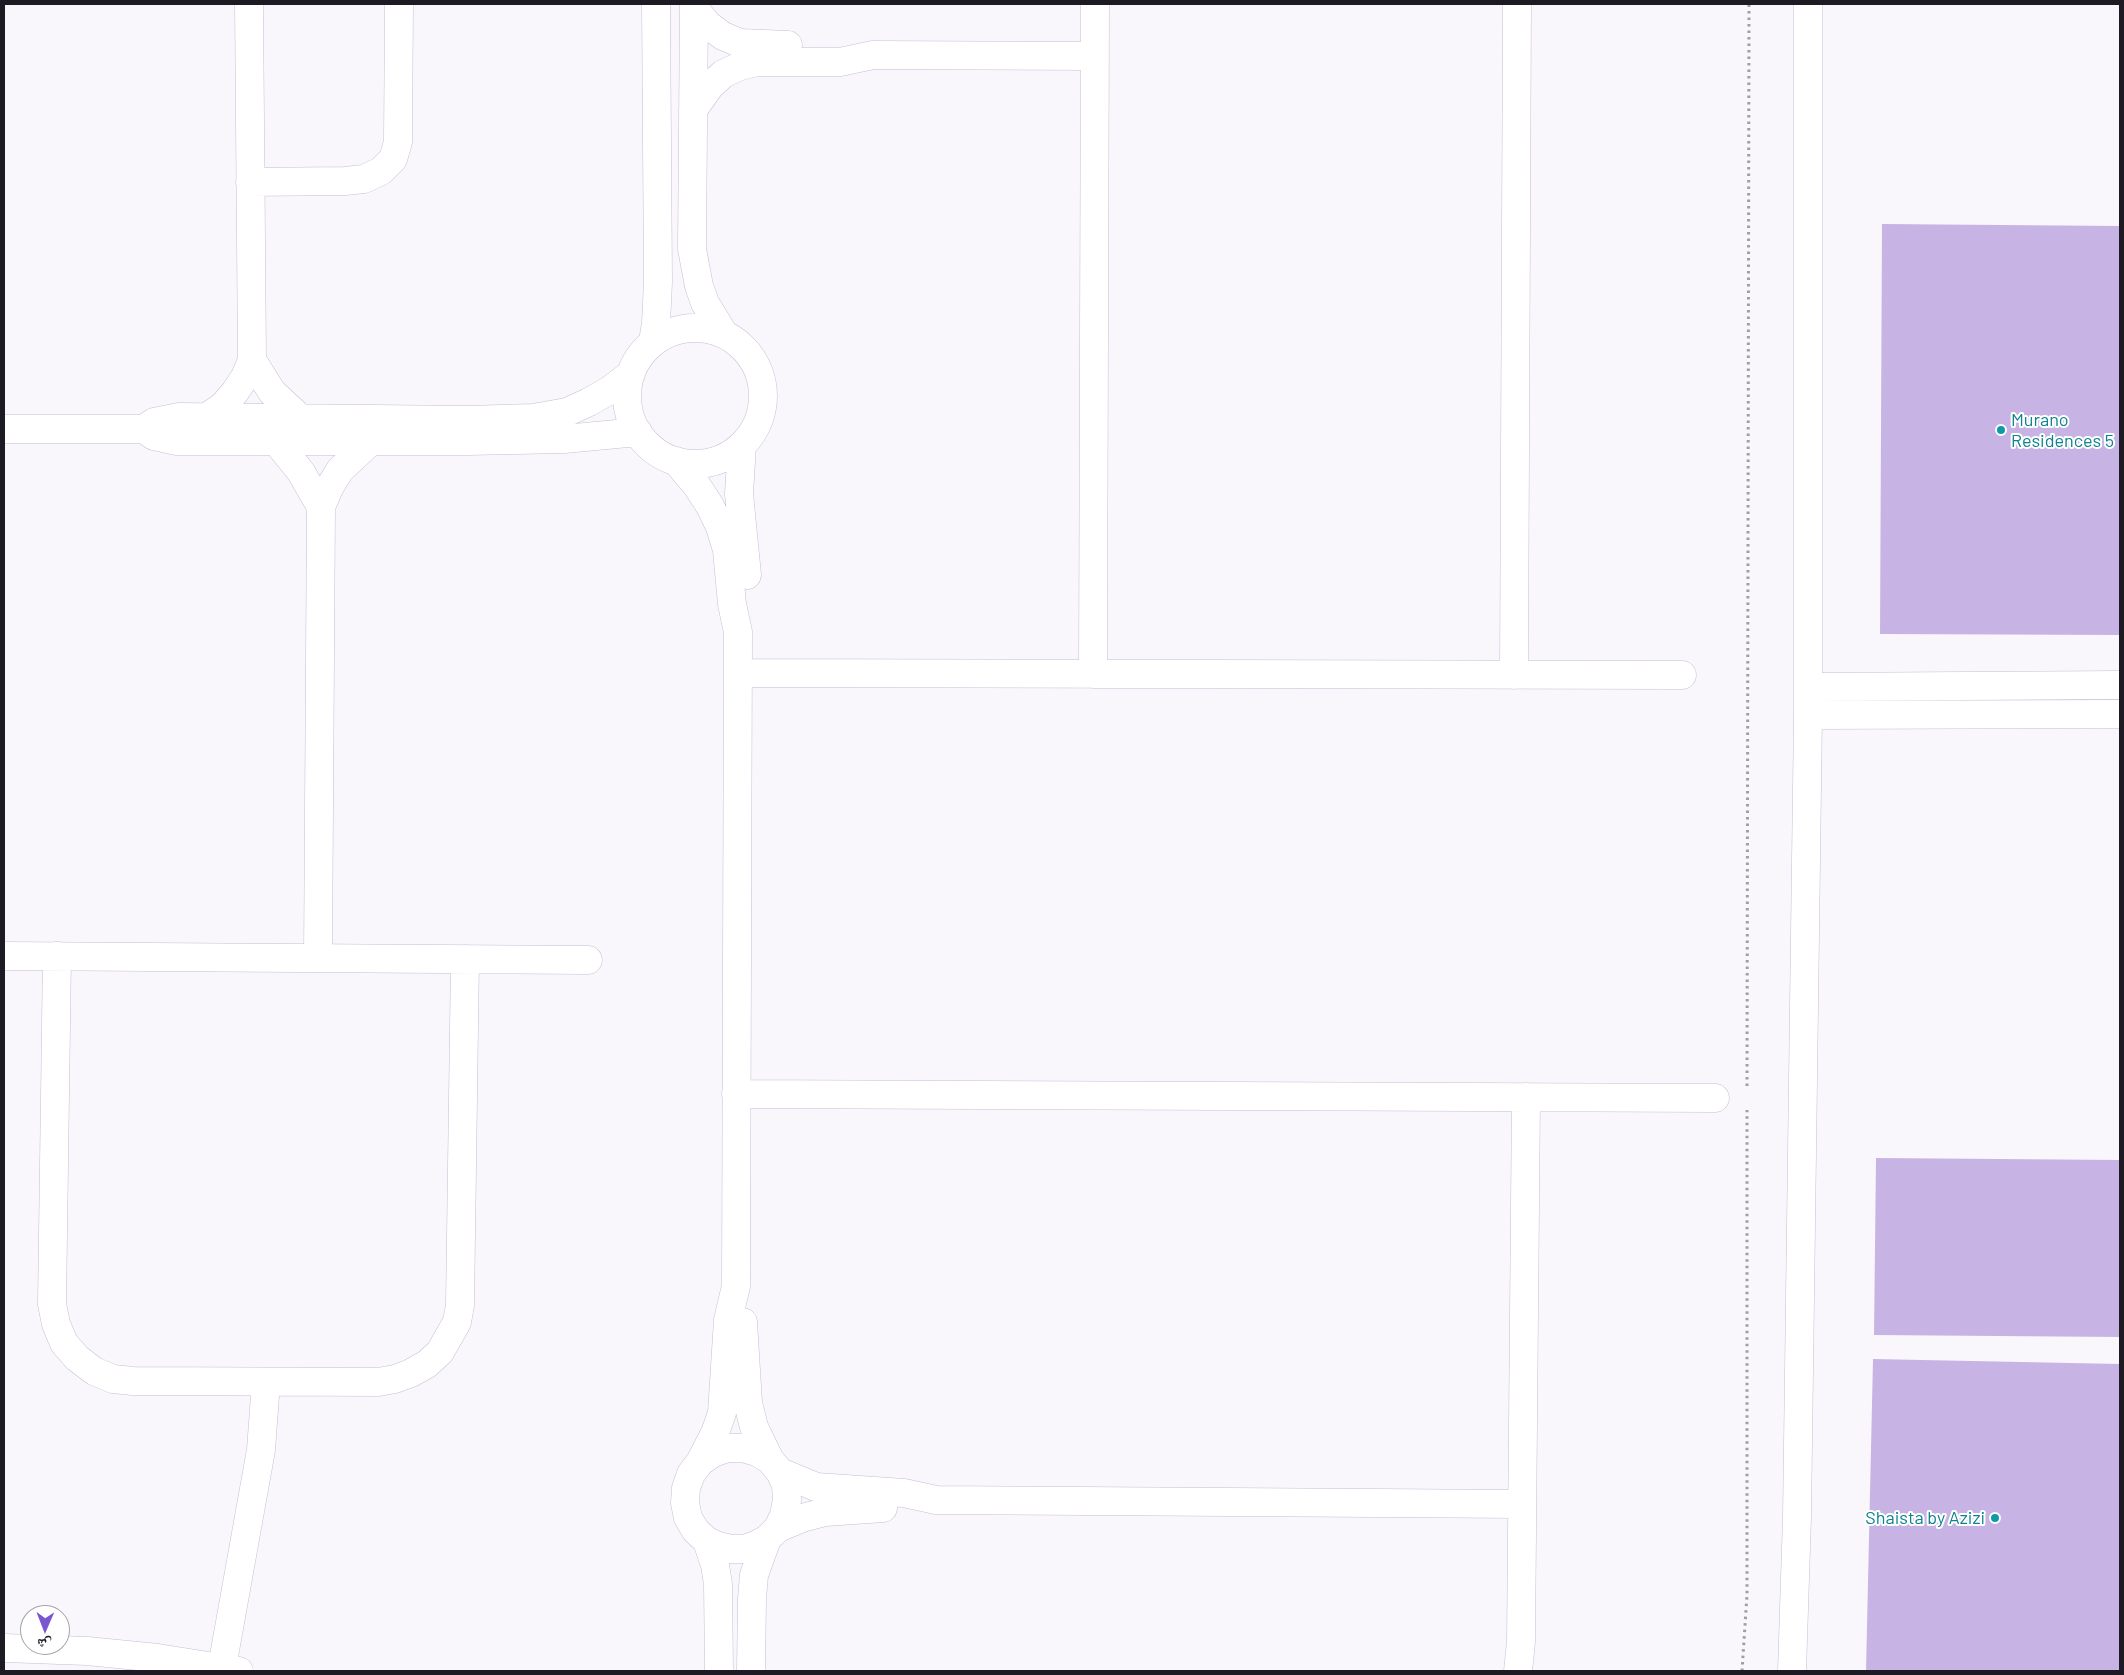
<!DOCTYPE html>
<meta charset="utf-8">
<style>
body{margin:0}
#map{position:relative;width:2124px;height:1675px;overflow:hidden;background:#f9f7fc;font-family:Barlow,"Noto Naskh Arabic",sans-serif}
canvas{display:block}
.frame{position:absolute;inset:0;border:5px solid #1d1a23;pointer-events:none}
.north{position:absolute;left:20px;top:1605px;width:50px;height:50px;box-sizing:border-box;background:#fff;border:1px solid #a5a3a7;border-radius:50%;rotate:181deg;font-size:14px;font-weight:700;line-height:20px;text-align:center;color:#1d1a23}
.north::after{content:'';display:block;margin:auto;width:18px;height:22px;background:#7a57d1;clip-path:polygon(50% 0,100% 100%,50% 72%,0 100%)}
</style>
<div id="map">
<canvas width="2124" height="1675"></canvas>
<div class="frame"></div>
<div class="north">ش</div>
</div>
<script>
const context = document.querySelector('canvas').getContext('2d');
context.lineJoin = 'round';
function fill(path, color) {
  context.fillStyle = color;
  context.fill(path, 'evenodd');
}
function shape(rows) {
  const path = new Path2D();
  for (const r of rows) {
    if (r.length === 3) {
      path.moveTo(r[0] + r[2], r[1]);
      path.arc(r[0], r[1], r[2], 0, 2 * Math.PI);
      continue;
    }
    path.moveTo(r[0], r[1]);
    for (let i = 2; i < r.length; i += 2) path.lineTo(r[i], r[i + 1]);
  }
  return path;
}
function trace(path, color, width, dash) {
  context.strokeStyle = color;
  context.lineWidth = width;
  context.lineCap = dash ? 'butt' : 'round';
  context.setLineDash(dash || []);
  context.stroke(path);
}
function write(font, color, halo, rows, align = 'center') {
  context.font = font + ' Barlow,sans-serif';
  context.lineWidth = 4;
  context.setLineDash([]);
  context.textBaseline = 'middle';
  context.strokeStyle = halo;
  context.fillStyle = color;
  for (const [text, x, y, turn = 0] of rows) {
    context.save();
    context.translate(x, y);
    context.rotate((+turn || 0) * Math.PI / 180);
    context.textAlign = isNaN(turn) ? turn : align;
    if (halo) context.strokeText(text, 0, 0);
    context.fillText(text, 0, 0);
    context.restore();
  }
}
fill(shape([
 [1882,224,2120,226,2120,635,1880,634],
 [1876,1158,2120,1160,2120,1337,1874,1335],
 [1873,1359,2120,1364,2120,1671,1866,1671]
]), '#c7b4e4');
const minor = shape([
 [694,4,692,249,699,286,705,303,724,334],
 [694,8,708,25,723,36,740,43,788,45],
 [693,110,710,86,723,74,740,66,757,62,840,62,873,55,1095,56],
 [250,182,345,181,364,179,381,171,393,159,398,142,399,4],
 [695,396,68],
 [653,342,656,323,658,282,656,4],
 [252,360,272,392,300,418],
 [207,417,223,406,235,392,245,377,252,360,249,4],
 [4,429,144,429,154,436,177,441,468,441,564,439,638,432],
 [144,429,154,422,179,417,468,420,533,418,567,412,589,402,610,390,631,374],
 [276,441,301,472,321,507],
 [742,445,739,494,747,575],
 [676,461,697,486,710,506,720,527,727,550,732,604,738,632,736,1286,728,1320,722,1413,715,1433,700,1462],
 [738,673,1682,675],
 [1093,674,1095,4],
 [1514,675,1517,4],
 [1808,687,2120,685],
 [1808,715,2120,714],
 [4,956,588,960],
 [57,956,52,1304,56,1324,64,1343,77,1358,94,1371,113,1379,133,1381,378,1382,395,1379,411,1373,427,1364,440,1352,457,1322,460,1305,465,959],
 [318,958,321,507,329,488,340,470,371,441],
 [736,1094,1715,1098],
 [743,1322,748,1403,754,1427,770,1460,780,1472,786,1485,787,1500,784,1515,778,1528,767,1539,756,1545,744,1549,731,1549,718,1546,707,1541,696,1531,688,1518,685,1503,686,1488,691,1474,700,1462,713,1453,727,1448,742,1448,757,1452,770,1460],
 [780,1472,816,1487,904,1493,936,1500,1522,1504],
 [778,1528,802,1518,825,1512,883,1508],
 [707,1541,715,1565,718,1584,719,1671],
 [4,1648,87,1651,158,1658,239,1671],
 [222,1667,261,1450,266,1382],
 [751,1671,752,1599,754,1575,767,1539],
 [1518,1671,1521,1642,1526,1097],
 [1792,1671,1797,1517,1808,715,1808,4]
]);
trace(minor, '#c6bdd6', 29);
trace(shape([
 [1747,1086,1749,4],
 [1742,1671,1747,1595,1747,1110]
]), '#a09da4', 3, [2.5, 4]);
trace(minor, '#fff', 28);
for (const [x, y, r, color] of [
 [2001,430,5,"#0f9aa8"],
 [1995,1518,5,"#0f9aa8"]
]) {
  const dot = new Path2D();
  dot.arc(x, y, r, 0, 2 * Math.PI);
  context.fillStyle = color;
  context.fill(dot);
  trace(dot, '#fff', 2);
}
write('18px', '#0d838f', '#fff', [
 ["Murano",2011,420],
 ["Residences 5",2011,441],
 ["Shaista by Azizi",1985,1518,"right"]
], 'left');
</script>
